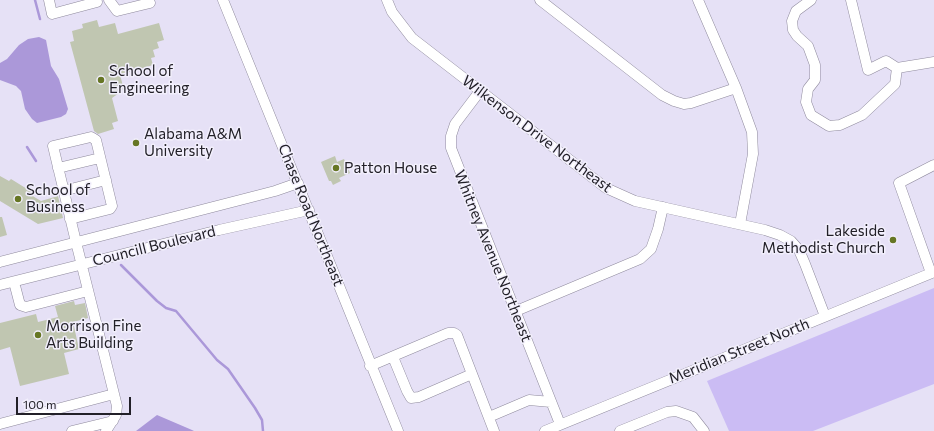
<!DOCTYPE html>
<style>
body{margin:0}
#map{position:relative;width:934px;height:431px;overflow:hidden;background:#e6e1f6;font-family:Commissioner,sans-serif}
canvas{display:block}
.scale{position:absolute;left:16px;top:397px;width:115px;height:18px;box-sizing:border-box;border:2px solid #222028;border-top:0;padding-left:5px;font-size:12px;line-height:14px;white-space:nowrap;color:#222028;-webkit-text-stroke:3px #f2effc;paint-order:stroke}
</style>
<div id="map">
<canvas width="934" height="431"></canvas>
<div class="scale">100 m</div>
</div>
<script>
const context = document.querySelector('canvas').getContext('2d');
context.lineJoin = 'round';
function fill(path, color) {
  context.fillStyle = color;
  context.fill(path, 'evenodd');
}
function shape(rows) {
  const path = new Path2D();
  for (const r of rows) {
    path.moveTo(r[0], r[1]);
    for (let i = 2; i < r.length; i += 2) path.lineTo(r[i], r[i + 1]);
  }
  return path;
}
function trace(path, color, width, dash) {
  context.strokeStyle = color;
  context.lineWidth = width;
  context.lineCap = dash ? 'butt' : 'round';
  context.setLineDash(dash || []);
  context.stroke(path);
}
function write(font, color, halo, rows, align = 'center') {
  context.font = font + ' Commissioner,sans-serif';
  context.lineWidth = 3;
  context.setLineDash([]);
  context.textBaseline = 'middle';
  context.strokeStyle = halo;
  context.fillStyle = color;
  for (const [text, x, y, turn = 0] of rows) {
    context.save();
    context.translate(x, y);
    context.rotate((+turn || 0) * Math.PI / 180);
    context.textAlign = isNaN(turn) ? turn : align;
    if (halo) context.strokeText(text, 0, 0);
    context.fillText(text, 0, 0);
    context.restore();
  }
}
fill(shape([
 [934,288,934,384,813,431,729,431,707,381]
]), '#cbbcf4');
fill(shape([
 [39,37,46,40,51,66,59,79,68,109,66,114,61,117,37,123,32,119,25,109,21,91,16,86,0,80,0,63,7,59,19,45,28,39],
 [157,415,192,430,194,431,136,431]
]), '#ab98d9');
trace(shape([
 [35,0,40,19],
 [27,147,36,161],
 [121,265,157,301,166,308,176,311,217,360,228,369,255,408,262,420,263,431]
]), '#ab98d9', 2.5);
fill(shape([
 [97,20,99,27,115,23,118,34,159,23,164,40,157,42,159,48,153,50,155,57,151,58,153,65,120,75,123,86,122,91,112,98,118,121,112,123,114,129,98,134,94,131,70,42,74,41,72,31,83,28,82,24],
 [335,156,337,162,344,159,350,173,339,178,341,181,333,185,331,181,329,181,321,162],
 [0,176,9,181,11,179,32,192,31,195,41,201,58,196,63,218,38,224,0,201],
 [0,217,2,217,7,235,0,237],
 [74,301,75,305,85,303,88,318,73,322,79,349,64,353,69,374,20,386,10,347,0,350,0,323,36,314,38,322,58,317,55,306]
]), '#c0c6b1');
const minor = shape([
 [49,0,52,14,97,2,96,0],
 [109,0,117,11,150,3],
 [223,0,398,431],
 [387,0,392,12,412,38,606,188,635,201,765,230,780,235,791,241,799,250,805,264,825,316],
 [540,0,662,95,674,101,684,104,691,103,736,88],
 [698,0,736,88,752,132,753,154,740,224],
 [811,0,796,11,792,21,793,30,797,36,808,46,815,65,815,80,808,89,806,102,811,115,829,126,840,125,862,115,895,84,897,68,934,62],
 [851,0,868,70,886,61,897,68],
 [480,91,455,124,451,136,451,148,560,424],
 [58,168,100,158],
 [63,191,106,180],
 [70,219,110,209,112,206,96,140,91,137,53,146,76,242,117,406,116,415,106,431],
 [0,262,275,191,298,183],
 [931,273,899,183,934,165],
 [14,282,20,305,26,307,88,291],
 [0,285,219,230,309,210],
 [516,311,640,259,651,249,658,229,663,207],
 [393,357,407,391,411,398,419,397,472,374],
 [370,366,448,333,454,333,457,335,494,431],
 [489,417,529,400,551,402],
 [0,424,114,394],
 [72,431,113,421],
 [545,431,934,272],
 [620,431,667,412,676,411,693,417,704,431]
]);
trace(minor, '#8f8a9d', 11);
trace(minor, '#fff', 10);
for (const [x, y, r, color] of [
 [101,80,4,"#667624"],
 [136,143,4,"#667624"],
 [336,168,4,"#667624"],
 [18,199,4,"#667624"],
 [893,240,4,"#667624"],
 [38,335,4,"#667624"]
]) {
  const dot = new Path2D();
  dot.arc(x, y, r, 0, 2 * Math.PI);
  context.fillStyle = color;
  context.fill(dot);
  trace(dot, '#f2effc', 1.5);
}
write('15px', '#222028', '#f2effc', [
 ["School of",109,71],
 ["Engineering",109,88],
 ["Alabama A&M",144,134],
 ["University",144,151],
 ["Patton House",344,168],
 ["School of",26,190],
 ["Business",26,207],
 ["Lakeside",885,231,"right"],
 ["Methodist Church",885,248,"right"],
 ["Morrison Fine",46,326],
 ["Arts Building",46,343]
], 'left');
write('15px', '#222028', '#f2effc', [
 ["Wilkenson Drive Northeast",537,134,37],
 ["Chase Road Northeast",311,215,68],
 ["Councill Boulevard",154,246,-14],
 ["Whitney Avenue Northeast",493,256,68],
 ["Meridian Street North",739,351,-22]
]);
</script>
